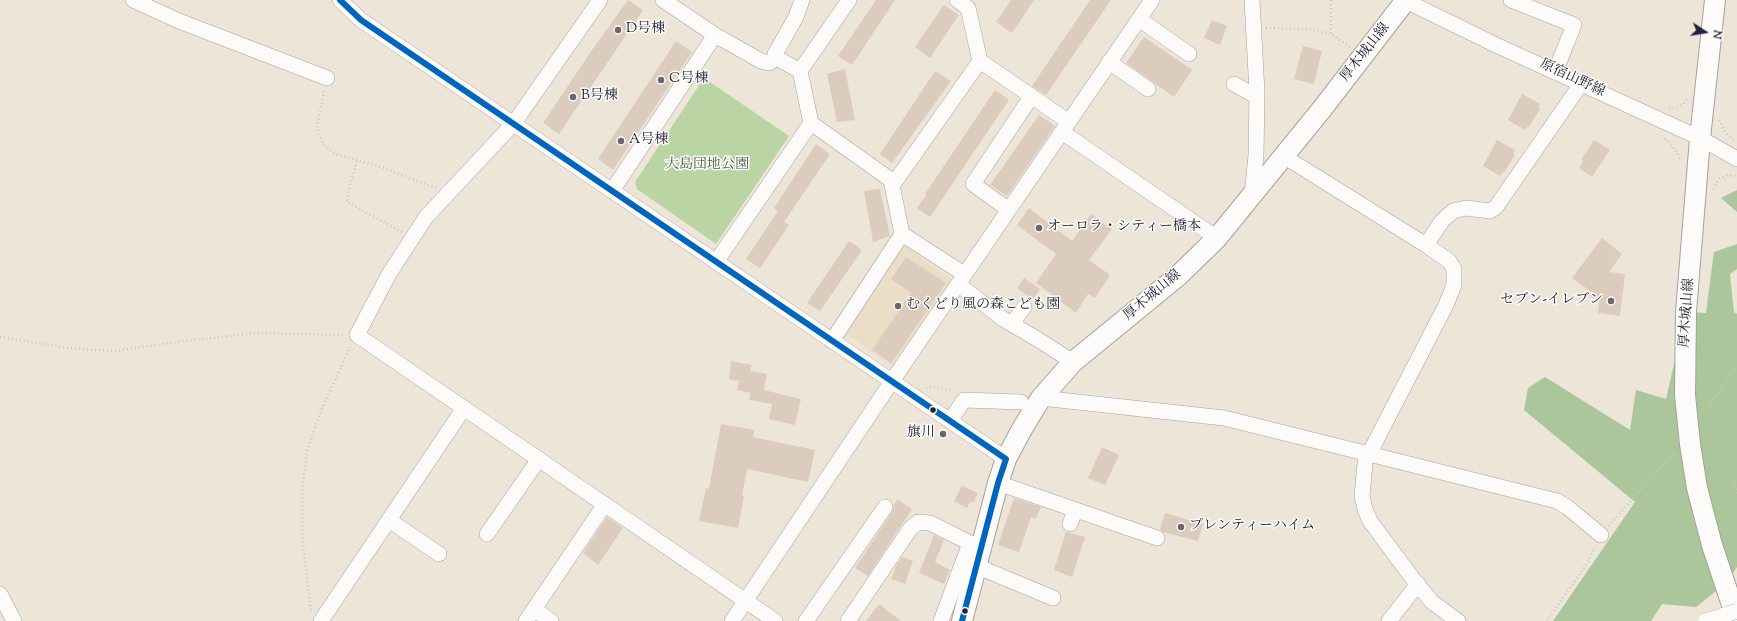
<!DOCTYPE html>
<meta charset="utf-8">
<style>
body{margin:0}
#map{position:relative;width:1737px;height:621px;overflow:hidden;background:#ede5d7;font-family:"Sorts Mill Goudy",serif}
canvas{display:block}
.north{position:absolute;left:1685px;top:12px;width:40px;height:40px;-webkit-text-stroke:3px #fdfcf7;paint-order:stroke;rotate:102deg;font-size:11px;font-weight:700;line-height:16px;text-align:center;color:#22223b}
.north::after{content:'';display:block;margin:auto;width:14px;height:18px;background:#22223b;clip-path:polygon(50% 0,100% 100%,50% 72%,0 100%)}
</style>
<div id="map">
<canvas width="1737" height="621"></canvas>
<div class="north">N</div>
</div>
<script>
const context = document.querySelector('canvas').getContext('2d');
context.lineJoin = 'round';
function fill(path, color) {
  context.fillStyle = color;
  context.fill(path, 'evenodd');
}
function shape(rows) {
  const path = new Path2D();
  for (const r of rows) {
    path.moveTo(r[0], r[1]);
    for (let i = 2; i < r.length; i += 2) path.lineTo(r[i], r[i + 1]);
  }
  return path;
}
function trace(path, color, width, dash) {
  context.strokeStyle = color;
  context.lineWidth = width;
  context.lineCap = dash ? 'butt' : 'round';
  context.setLineDash(dash || []);
  context.stroke(path);
}
function write(font, color, halo, rows, align = 'center') {
  context.font = font + ' "Sorts Mill Goudy","Noto Serif JP",serif';
  context.lineWidth = 3;
  context.setLineDash([]);
  context.textBaseline = 'middle';
  context.strokeStyle = halo;
  context.fillStyle = color;
  for (const [text, x, y, turn = 0] of rows) {
    context.save();
    context.translate(x, y);
    context.rotate((+turn || 0) * Math.PI / 180);
    context.textAlign = isNaN(turn) ? turn : align;
    if (halo) context.strokeText(text, 0, 0);
    context.fillText(text, 0, 0);
    context.restore();
  }
}
fill(shape([
 [903,245,952,279,892,366,845,333]
]), '#ebdec7');
fill(shape([
 [704,78,789,136,716,244,637,189,635,182]
]), '#bad4a3');
fill(shape([
 [1737,190,1737,212,1721,198],
 [1737,244,1737,269,1730,274,1734,312,1737,314,1737,567,1726,583,1696,607,1662,604,1651,621,1553,621,1635,502,1524,410,1528,388,1545,377,1630,430,1636,390,1666,399,1686,312,1706,313,1714,252]
]), '#aac69a');
fill(shape([
 [628,0,643,10,559,134,543,123,592,50],
 [876,0,895,0,852,65,838,56],
 [1011,0,1034,0,1012,33,996,22],
 [1090,0,1111,0,1046,95,1032,86],
 [944,5,959,15,930,58,915,47],
 [1212,20,1227,26,1220,45,1204,38],
 [1144,37,1192,70,1174,97,1126,63],
 [676,41,692,52,613,170,598,159],
 [1303,46,1322,51,1314,84,1294,79],
 [845,69,855,120,837,122,827,74],
 [935,71,951,81,892,163,880,154],
 [995,90,1009,100,930,217,917,208,926,195,925,194],
 [1522,94,1540,104,1538,108,1540,109,1529,127,1528,126,1525,130,1508,120],
 [1039,115,1055,126,1007,196,990,185],
 [1497,140,1515,150,1513,153,1515,155,1504,173,1503,172,1500,176,1483,166],
 [1594,140,1610,150,1592,177,1579,168,1583,161,1581,160],
 [816,144,830,154,784,222,789,225,760,268,746,259,778,211,774,208],
 [880,189,890,236,873,242,864,191],
 [1029,208,1072,241,1091,214,1112,229,1089,260,1110,275,1095,298,1088,294,1076,313,1036,283,1056,254,1017,225],
 [1602,238,1622,254,1609,272,1625,274,1620,316,1598,313,1599,303,1585,292,1586,288,1572,278],
 [849,241,862,250,820,311,807,303],
 [906,257,946,283,891,363,872,350,911,293,891,279],
 [1024,278,1040,289,1033,300,1017,288],
 [731,361,752,365,750,371,767,374,764,390,801,399,795,425,769,419,772,404,749,400,751,393,737,390,739,381,729,379],
 [721,424,754,430,753,437,815,450,808,482,747,469,742,495,744,496,738,528,699,521,706,488,709,489],
 [1102,447,1119,455,1105,485,1088,478],
 [962,486,978,493,974,502,970,502,967,508,954,501],
 [1014,498,1041,507,1036,519,1031,517,1019,552,998,545],
 [897,499,912,509,868,576,855,568,892,512,894,505],
 [1165,513,1203,524,1198,541,1163,532,1160,529],
 [607,517,623,528,598,565,583,553],
 [1066,532,1085,537,1072,577,1054,570],
 [934,535,944,540,935,562,950,570,944,584,919,573],
 [902,557,913,561,905,584,891,579,896,566],
 [879,604,901,621,866,621]
]), '#dcccbe');
const minor = shape([
 [133,0,179,21,327,78],
 [340,0,361,20,1006,459],
 [600,0,514,123,426,217,389,274,357,335,775,621],
 [663,0,715,35,761,61,769,63,777,58],
 [957,0,968,8,980,61,1069,122],
 [1252,0,1257,93,1256,155,1252,197],
 [1511,0,1574,25,1555,72],
 [1406,1,1498,46,1700,138,1737,159],
 [1139,19,1189,54],
 [777,58,775,54,796,17,802,0],
 [777,58,800,71],
 [1109,62,1148,89],
 [1234,84,1257,97],
 [811,123,891,180,902,234,964,274],
 [1062,132,1217,238],
 [1285,157,1426,245,1449,261,1454,269,1454,285,1446,305,1369,454],
 [892,186,980,61],
 [612,191,715,35],
 [1009,210,973,184,1031,97],
 [1426,245,1442,221,1453,211,1466,208,1490,211,1496,207,1581,84],
 [716,262,811,123,800,71,849,0],
 [958,284,1003,319,1039,340,1073,362],
 [1012,324,1024,307],
 [832,341,902,234],
 [1041,398,1224,418,1369,454,1557,501,1567,507,1601,535],
 [950,421,964,400,1021,402],
 [1366,453,1362,496,1365,509,1370,521,1413,579,1432,602,1458,621],
 [998,483,1157,538],
 [389,520,439,554],
 [1070,524,1075,510],
 [487,534,539,459],
 [976,566,1053,598],
 [0,594,14,621],
 [534,609,551,621],
 [321,621,464,408],
 [526,621,605,504],
 [732,621,892,381,1152,0],
 [806,621,885,507],
 [848,621,910,529,918,522,930,523,980,548],
 [941,621,970,543],
 [1389,621,1418,584]
]);
const major = shape([
 [1715,0,1700,138,1686,312,1685,395,1690,444,1697,488,1712,545,1737,620],
 [962,621,998,483,1006,459,1022,429,1041,398,1073,362,1178,276,1217,238,1322,109,1406,0]
]);
trace(minor, '#a6a19c', 16);
trace(major, '#a6a19c', 22);
trace(shape([
 [1331,0,1331,34,1350,47],
 [1266,28,1310,29,1331,34],
 [324,91,317,128,324,145,331,151,338,155,381,167,436,188],
 [1669,109,1675,108,1684,103,1688,98],
 [1719,120,1727,134,1734,140],
 [1665,139,1672,145,1681,160],
 [357,161,348,192,347,202,402,232],
 [1713,189,1719,179,1728,175,1737,176],
 [0,337,69,348,115,351,183,341,258,333,345,335],
 [926,388,935,387,954,391],
 [1704,412,1737,367],
 [1734,481,1737,493],
 [1609,526,1666,461,1676,454],
 [311,610,302,536,302,491,307,451,321,411,350,347],
 [1547,621,1584,568,1595,547]
]), '#cac8c7', 2.5, [1, 3]);
trace(minor, '#fcfbf9', 15);
trace(major, '#fcfbf9', 20);
const minorBridge = shape([
 [1706,621,1737,611]
]);
trace(minorBridge, '#a6a19c', 16, []);
trace(minorBridge, '#fcfbf9', 15);
trace(shape([
 [340,0,361,20,1006,459,998,483,962,621]
]), '#0065bd', 6);
for (const [x, y, r, color] of [
 [618,30,4,"#696672"],
 [661,80,4,"#696672"],
 [573,97,4,"#696672"],
 [621,141,4,"#696672"],
 [1039,228,4,"#696672"],
 [1611,301,4,"#696672"],
 [898,306,4,"#696672"],
 [933,410,3.5,"#22223b"],
 [943,434,4,"#696672"],
 [1181,527,4,"#696672"],
 [965,611,3.5,"#22223b"]
]) {
  const dot = new Path2D();
  dot.arc(x, y, r, 0, 2 * Math.PI);
  context.fillStyle = color;
  context.fill(dot);
  trace(dot, '#fdfcf7', 1.5);
}
write('14px', '#22223b', '#fdfcf7', [
 ["D号棟",626,30],
 ["C号棟",669,80],
 ["B号棟",581,97],
 ["A号棟",629,141],
 ["オーロラ・シティー橋本",1047,228],
 ["セブン-イレブン",1603,301,"right"],
 ["むくどり風の森こども園",906,306],
 ["旗川",935,434,"right"],
 ["プレンティーハイム",1189,527]
], 'left');
write('14px', '#22223b', '#fdfcf7', [
 ["厚木城山線",1366,53,-52],
 ["原宿山野線",1572,79,25],
 ["厚木城山線",1153,296,-40],
 ["厚木城山線",1688,313,-86]
]);
write('14px', '#495c50', '#fdfcf7', [
 ["大島団地公園",707,166]
]);
</script>
